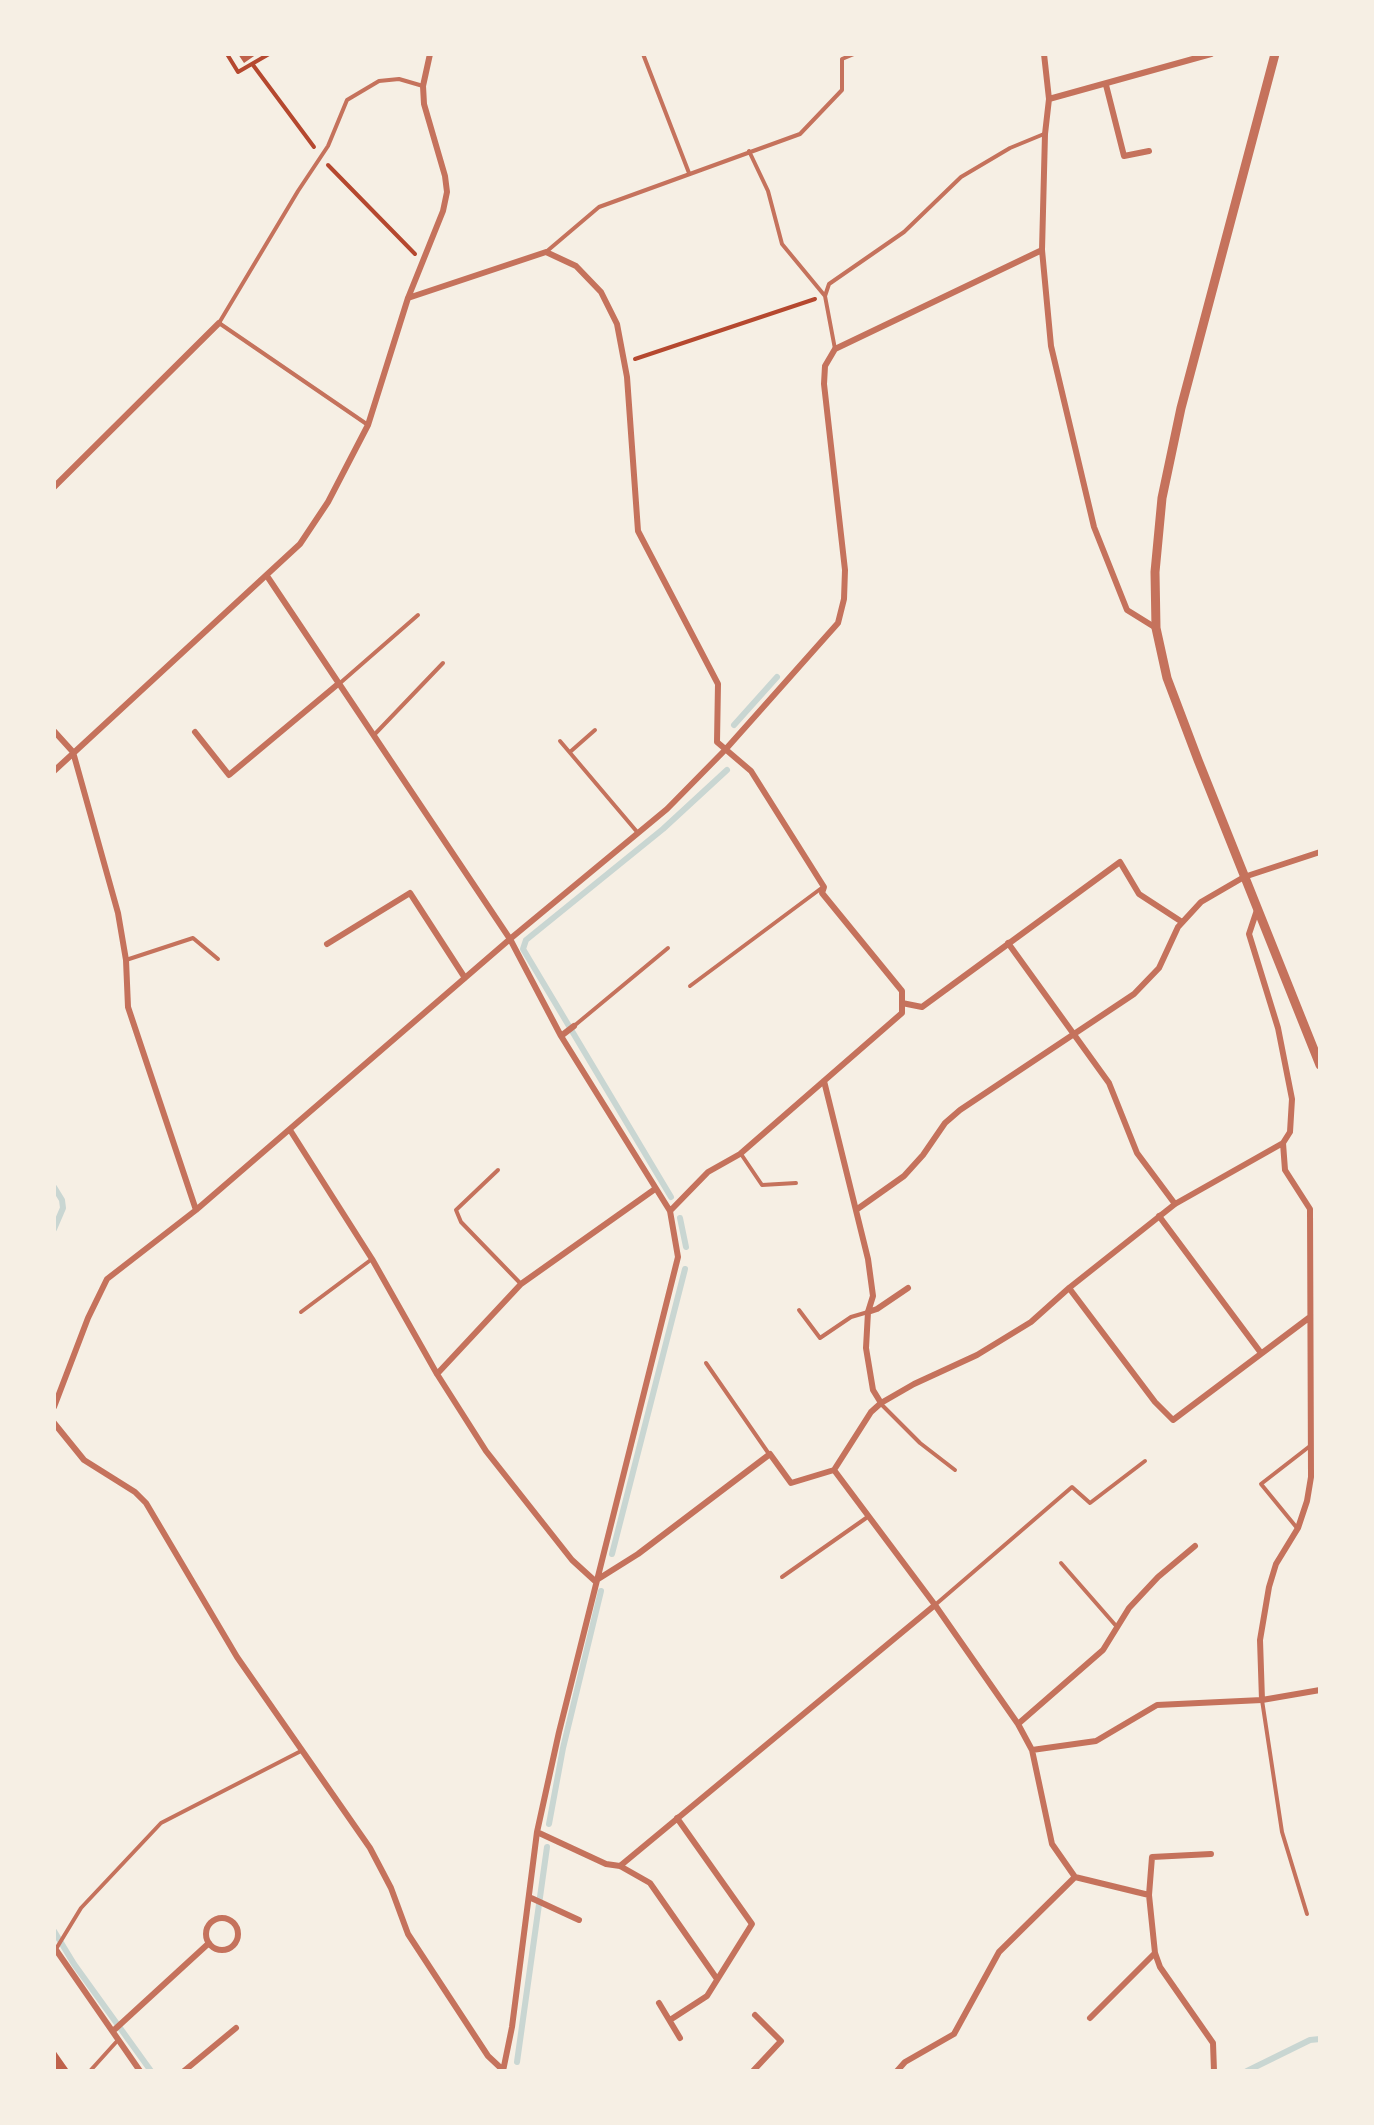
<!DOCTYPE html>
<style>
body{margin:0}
#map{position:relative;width:1374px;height:2125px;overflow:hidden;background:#f6efe4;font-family:Inter,sans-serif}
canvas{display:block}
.frame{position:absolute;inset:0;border:56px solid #f6efe4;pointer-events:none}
</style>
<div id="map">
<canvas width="1374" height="2125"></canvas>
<div class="frame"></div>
</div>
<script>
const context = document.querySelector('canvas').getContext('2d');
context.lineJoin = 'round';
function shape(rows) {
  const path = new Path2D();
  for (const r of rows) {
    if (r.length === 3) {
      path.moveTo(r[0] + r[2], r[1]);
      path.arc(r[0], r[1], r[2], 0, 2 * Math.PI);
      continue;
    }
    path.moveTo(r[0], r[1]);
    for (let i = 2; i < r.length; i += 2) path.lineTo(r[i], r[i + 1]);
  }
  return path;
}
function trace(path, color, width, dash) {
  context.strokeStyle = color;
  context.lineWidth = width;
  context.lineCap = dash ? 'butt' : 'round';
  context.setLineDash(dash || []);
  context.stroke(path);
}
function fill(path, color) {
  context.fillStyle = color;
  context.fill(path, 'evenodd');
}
trace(shape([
 [734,725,777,677],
 [54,1187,62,1200,63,1208,54,1229],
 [671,1197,523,949,526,940,663,829,727,770],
 [680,1218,686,1247],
 [612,1554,685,1269],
 [549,1824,563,1748,601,1591],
 [54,1931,74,1964,151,2071],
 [517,2062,547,1847],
 [1247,2071,1310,2040,1320,2039]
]), '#c9d6d2', 6);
fill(shape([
 [238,54,257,54,244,63],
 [54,2049,68,2069,65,2071,54,2071]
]), '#bf614a');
trace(shape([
 [227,54,238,72,269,54],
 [253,65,314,147],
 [328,165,415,254],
 [635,359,815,299]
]), '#b5482f', 4);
trace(shape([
 [643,54,689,173],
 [749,151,768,191,782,244,825,296],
 [546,252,599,207,800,134,842,90,842,59,854,54],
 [835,349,825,296,829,284,904,232,961,177,1010,148,1044,134],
 [368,425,219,323,298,191,328,146,347,100,379,81,399,79,423,86],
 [339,684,418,615],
 [374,735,443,663],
 [560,741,638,833],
 [570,752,595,730],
 [126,960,193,938,218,959],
 [690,986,823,887],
 [574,1026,668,948],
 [741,1154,762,1185,796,1183],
 [498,1170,456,1210,461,1222,521,1284],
 [799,1310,820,1338,851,1317,868,1312],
 [301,1312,372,1259],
 [706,1363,769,1454],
 [881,1404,920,1443,955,1470],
 [1297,1528,1261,1484,1310,1446],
 [1061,1563,1117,1627],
 [782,1577,869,1516],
 [935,1605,1072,1487,1090,1503,1145,1461],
 [1262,1700,1282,1832,1307,1914],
 [56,1949,81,1908,161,1823,301,1751],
 [90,2071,118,2040]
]), '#c5725c', 4);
trace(shape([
 [1044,54,1049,99,1045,134,1042,250,1051,346,1094,527,1127,610,1156,628],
 [1106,85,1124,156,1149,151],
 [1049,99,1211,54],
 [408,298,546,252,576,266,601,292,617,324,627,377,638,531,718,684,717,742,751,771,824,887,822,893,902,991,902,1013,740,1154,708,1172,670,1211],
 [54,487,219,323],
 [267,576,510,939,561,1036,670,1211,678,1257,559,1732,537,1832,512,2027,503,2071],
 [54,731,73,752,118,913,126,960,128,1007,196,1210],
 [195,732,229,775,338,684],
 [54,771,300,544,328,502,368,425,408,298,443,211,447,192,445,176,424,104,423,86,430,54],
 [1008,943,1109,1083,1137,1153,1175,1204],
 [327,944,410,893,465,978],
 [902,1003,922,1007,1120,862,1139,894,1182,922],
 [561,1036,574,1026],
 [824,1081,868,1259,873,1296,868,1312,866,1348,873,1390,881,1403],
 [290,1130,372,1259,437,1374,486,1451,572,1560,595,1581],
 [856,1210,904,1176,923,1155,945,1123,960,1110,1134,994,1159,968,1178,927,1201,902,1244,877,1320,852],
 [1159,1216,1261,1353],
 [1069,1288,1155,1402,1173,1420,1310,1317],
 [868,1312,877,1309,908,1288],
 [437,1374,521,1284,655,1189],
 [54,1407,88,1318,107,1279,196,1210,510,939,667,809,725,750,838,623,844,599,845,570,824,384,825,366,835,349,1042,250],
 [54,1423,84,1460,135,1492,146,1503,237,1657,370,1848,391,1888,408,1934,488,2056,504,2071],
 [834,1470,871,1412,881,1403,914,1384,977,1355,1031,1322,1069,1288,1175,1204,1283,1143,1290,1132,1292,1099,1278,1028,1249,934,1257,910],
 [595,1581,638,1554,770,1454,791,1483,834,1470,935,1605,1018,1724,1032,1750,1052,1844,1075,1877,1149,1895,1155,1953,1160,1967,1213,2043,1214,2071],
 [1262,1700,1260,1640,1269,1587,1276,1564,1298,1528,1307,1501,1311,1477,1310,1209,1285,1170,1283,1143],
 [1018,1724,1103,1650,1129,1608,1158,1577,1195,1546],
 [1032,1750,1096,1741,1157,1705,1262,1700,1320,1690],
 [537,1832,606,1864,620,1866,650,1883,717,1979],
 [620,1866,935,1605],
 [1149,1895,1152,1857,1211,1854],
 [529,1897,579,1920],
 [222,1934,16],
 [54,1947,140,2071],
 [659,2003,680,2038],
 [1090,2018,1155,1953],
 [670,2020,707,1996,752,1924,677,1818],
 [113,2031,209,1943],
 [184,2071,236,2028],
 [753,2071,781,2041,755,2015],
 [897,2071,905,2062,954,2034,999,1952,1075,1877]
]), '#c5725c', 6);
trace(shape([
 [1275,54,1181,408,1162,498,1155,572,1156,628,1167,678,1198,760,1320,1065]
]), '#c5725c', 9);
</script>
